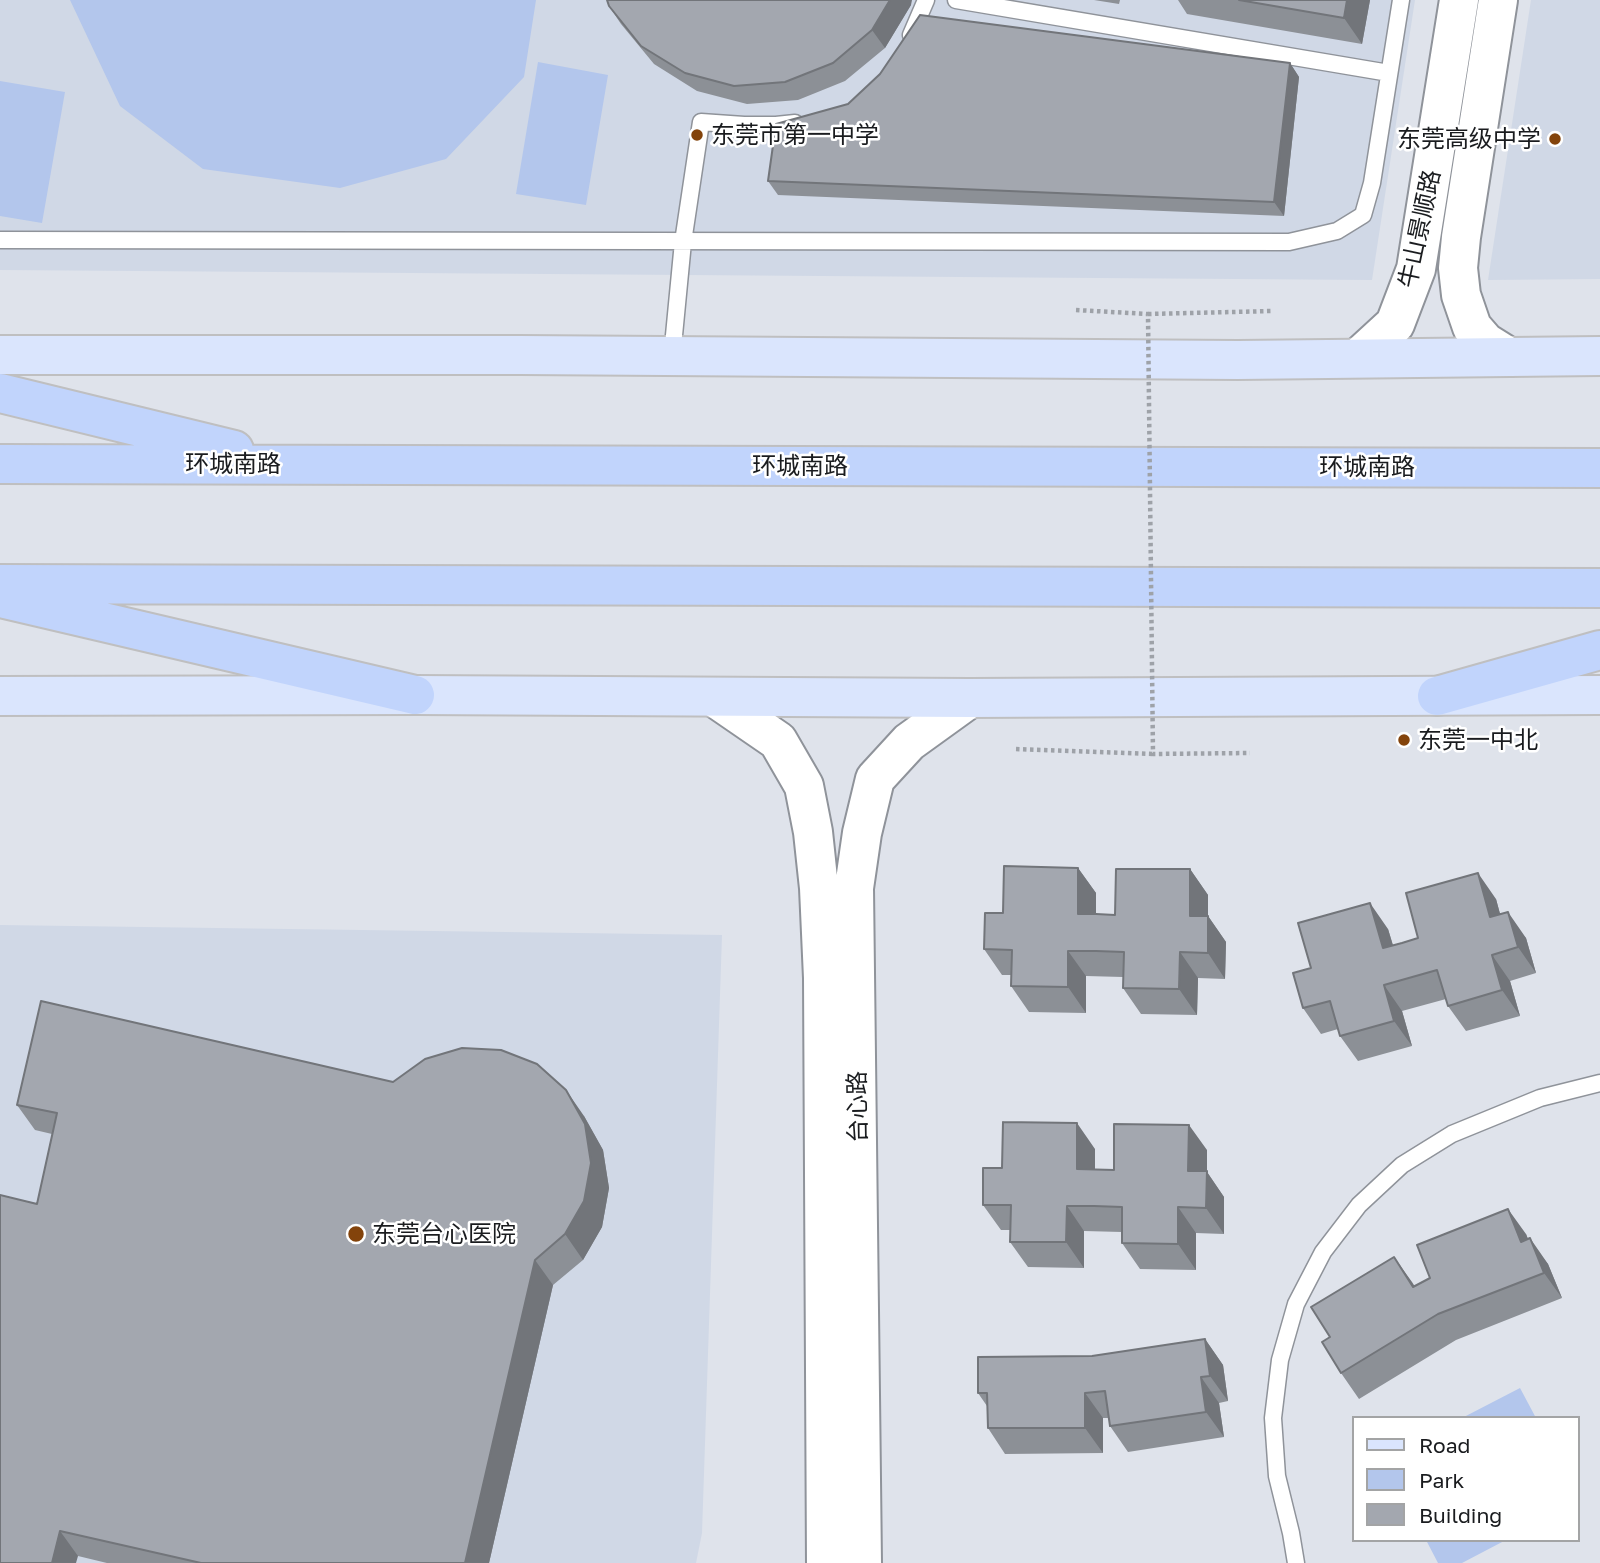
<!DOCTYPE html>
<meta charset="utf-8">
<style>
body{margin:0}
#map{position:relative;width:1600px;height:1563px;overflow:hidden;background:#dfe3eb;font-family:"Golos Text",sans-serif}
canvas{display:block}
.legend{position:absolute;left:1352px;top:1416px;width:228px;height:126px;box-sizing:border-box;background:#fff;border:2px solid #a3a4a5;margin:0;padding:9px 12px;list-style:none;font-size:21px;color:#1a1c1f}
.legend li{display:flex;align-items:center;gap:14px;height:35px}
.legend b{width:35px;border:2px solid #a3a4a5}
</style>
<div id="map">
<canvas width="1600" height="1563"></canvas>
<ul class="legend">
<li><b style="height:9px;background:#dae5fd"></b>Road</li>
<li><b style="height:19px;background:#b3c6ec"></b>Park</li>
<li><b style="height:19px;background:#a3a7af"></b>Building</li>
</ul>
</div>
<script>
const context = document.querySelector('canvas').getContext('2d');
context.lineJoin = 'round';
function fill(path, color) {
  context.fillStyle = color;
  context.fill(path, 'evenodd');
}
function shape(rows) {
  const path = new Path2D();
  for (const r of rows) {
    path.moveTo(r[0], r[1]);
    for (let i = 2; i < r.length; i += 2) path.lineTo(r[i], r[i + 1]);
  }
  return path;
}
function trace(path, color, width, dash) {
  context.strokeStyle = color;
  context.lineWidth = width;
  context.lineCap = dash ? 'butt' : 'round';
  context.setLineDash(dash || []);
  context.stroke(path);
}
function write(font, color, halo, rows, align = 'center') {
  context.font = font + ' "Golos Text","Noto Sans SC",sans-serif';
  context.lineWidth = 5;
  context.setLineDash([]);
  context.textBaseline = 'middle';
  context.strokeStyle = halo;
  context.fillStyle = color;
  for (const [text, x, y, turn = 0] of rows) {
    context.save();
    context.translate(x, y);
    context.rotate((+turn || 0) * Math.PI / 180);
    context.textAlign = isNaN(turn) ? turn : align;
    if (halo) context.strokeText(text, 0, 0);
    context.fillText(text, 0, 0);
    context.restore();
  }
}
fill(shape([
 [0,0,1415,0,1372,280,0,270],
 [1531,0,1600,0,1600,279,1488,280],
 [0,925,722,935,702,1533,696,1563,0,1563]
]), '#d0d8e6');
fill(shape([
 [70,0,536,0,524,77,446,159,340,188,203,169,120,106],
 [538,62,608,75,586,205,516,194],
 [0,81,65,92,42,223,0,216],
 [1520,1388,1536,1418,1462,1418],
 [1426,1540,1504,1540,1504,1541,1462,1563,1438,1563]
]), '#b3c6ec');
const lane = shape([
 [956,0,1389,73],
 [911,35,926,0],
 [0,240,1289,242,1337,231,1363,215,1372,183,1401,0],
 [672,356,683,242,701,122,744,125,776,125,795,123],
 [1296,1563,1291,1533,1277,1476,1273,1418,1280,1360,1296,1304,1323,1252,1359,1205,1402,1165,1452,1134,1540,1098,1600,1083]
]);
const secondary = shape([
 [1498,0,1461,237,1458,268,1461,295,1472,327,1485,342,1509,357],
 [1358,358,1395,324,1416,269,1459,0],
 [714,697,778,741,804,786,813,832,819,888,823,978,826,1563],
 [862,1563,854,888,862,833,875,779,909,742,970,698]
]);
const primary = shape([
 [0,355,521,355,1238,360,1600,356],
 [0,696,415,695,970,698,1600,695]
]);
const highway = shape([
 [0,393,234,450],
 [0,464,1600,468],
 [0,584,1600,588],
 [5,599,415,695],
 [1437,696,1600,650]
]);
trace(lane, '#8f939a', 19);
trace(secondary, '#8f939a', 42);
trace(primary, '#bfbfc0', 42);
trace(highway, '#bfbfc0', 42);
trace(shape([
 [1148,314,1272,311],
 [1016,749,1153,754]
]), '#9ea2a8', 4.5, [3.5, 3.5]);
trace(lane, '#fff', 16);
trace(secondary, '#fff', 38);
trace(primary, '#dae5fd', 38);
trace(highway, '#c1d4fc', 38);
trace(shape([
 [1076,310,1148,314,1153,754,1250,753]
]), '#9ea2a8', 4.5, [3.5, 3.5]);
fill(shape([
 [1094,0,1120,0,1119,4],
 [1178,0,1370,0,1362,44,1187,14],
 [911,5,885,48,845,81,798,100,747,104,697,91,654,64,621,24,609,6],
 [1290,63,1299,77,1284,216,778,195,768,181],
 [1078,868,1096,893,1096,914,1115,915,1190,869,1208,895,1208,916,1226,942,1225,979,1198,978,1197,1015,1141,1014,1123,988,1123,977,1086,976,1086,1013,1029,1012,1011,986,1011,975,1002,975,984,949,1003,913],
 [1496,899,1500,914,1526,938,1536,973,1510,981,1520,1016,1466,1031,1448,1006,1446,999,1402,1011,1412,1046,1358,1061,1340,1036,1338,1029,1321,1034,1303,1008,1311,968,1388,929,1393,945,1418,938],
 [393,1082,584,1116,603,1150,609,1188,602,1227,583,1260,553,1285,489,1563,107,1563,78,1556,0,1563,37,1204,52,1134,35,1130,17,1105],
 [1095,1149,1095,1169,1114,1170,1207,1150,1207,1172,1224,1197,1224,1234,1196,1233,1196,1270,1140,1269,1122,1243,1122,1232,1084,1231,1084,1268,1028,1267,1010,1242,1010,1230,1001,1230,983,1205,1002,1168],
 [1526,1234,1528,1239,1548,1264,1562,1298,1456,1340,1359,1399,1341,1373],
 [1205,1339,1223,1365,1228,1401,1219,1403,1224,1437,1128,1452,1110,1426,1109,1418,1103,1418,1103,1453,1005,1454,988,1428,987,1406,978,1393,1092,1356]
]), '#8c9096');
fill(shape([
 [890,0,912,0,911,5,885,48,872,30],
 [1347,0,1370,0,1362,44,1344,18],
 [1290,63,1299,77,1284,216,1274,202],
 [1078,868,1096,893,1096,939,1078,914],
 [1190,869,1208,895,1208,916,1226,942,1225,979,1208,953,1190,916],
 [1478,873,1496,899,1508,943,1490,917],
 [1370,903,1388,929,1401,973,1383,948],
 [1508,912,1526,938,1536,973,1518,947],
 [1068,951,1086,976,1086,1013,1068,987],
 [1180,952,1198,978,1197,1015,1179,989],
 [1492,955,1510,981,1520,1016,1502,990],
 [1384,985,1402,1011,1412,1046,1394,1021],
 [566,1090,584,1116,603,1150,609,1188,602,1227,583,1260,565,1234],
 [1077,1123,1095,1149,1095,1195,1077,1169],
 [1189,1125,1207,1150,1207,1172,1224,1197,1224,1234,1206,1208,1188,1171],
 [1067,1206,1084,1231,1084,1268,1066,1242],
 [1178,1207,1196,1233,1196,1270,1178,1244],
 [1508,1209,1526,1234,1539,1267,1521,1242],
 [1530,1238,1548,1264,1562,1298,1544,1273],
 [1394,1257,1412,1282,1431,1312,1413,1287],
 [535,1260,553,1285,489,1563,465,1563],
 [1205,1339,1223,1365,1228,1401,1210,1376],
 [1201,1377,1219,1403,1224,1437,1206,1412],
 [1085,1393,1103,1418,1103,1453,1085,1428],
 [60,1531,78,1556,76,1563,52,1563]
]), '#72757a');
const building = shape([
 [607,0,890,0,872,30,833,63,785,82,734,86,685,73,641,46,609,6,607,0],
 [1239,0,1347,0,1344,18,1239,0],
 [920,15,1290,63,1274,202,768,181,776,124,848,104,880,74,920,15],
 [1004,866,1078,868,1078,914,1096,914,1115,915,1116,869,1190,869,1190,916,1208,916,1208,953,1180,952,1179,989,1123,988,1124,952,1096,951,1068,951,1068,987,1011,986,1012,950,984,949,985,913,1003,913,1004,866],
 [1478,873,1490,917,1508,912,1518,947,1492,955,1502,990,1448,1006,1437,970,1384,985,1394,1021,1340,1036,1330,1001,1303,1008,1293,973,1311,968,1298,923,1370,903,1383,948,1402,943,1418,938,1406,893,1478,873],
 [41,1001,393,1082,425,1059,462,1048,501,1050,537,1064,566,1090,585,1124,591,1163,584,1201,565,1234,535,1260,465,1563,201,1563,60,1531,52,1563,0,1563,0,1195,37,1204,57,1113,17,1105,41,1001],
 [1003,1122,1077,1123,1077,1169,1114,1170,1114,1124,1189,1125,1188,1171,1207,1171,1206,1208,1178,1207,1178,1244,1122,1243,1122,1207,1094,1206,1067,1206,1066,1242,1010,1242,1011,1205,983,1205,983,1168,1002,1168,1003,1122],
 [1508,1209,1521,1242,1530,1238,1544,1273,1438,1314,1341,1373,1322,1342,1330,1337,1311,1307,1394,1257,1413,1287,1430,1278,1417,1245,1508,1209],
 [1205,1339,1210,1376,1201,1377,1206,1412,1110,1426,1105,1391,1085,1393,1085,1428,988,1428,987,1393,978,1393,978,1357,1092,1356,1205,1339]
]);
fill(building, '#a3a7af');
trace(building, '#72757a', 2);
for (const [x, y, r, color] of [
 [697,135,7,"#83430b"],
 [1555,139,7,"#83430b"],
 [1404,740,7,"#83430b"],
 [356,1234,9,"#83430b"]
]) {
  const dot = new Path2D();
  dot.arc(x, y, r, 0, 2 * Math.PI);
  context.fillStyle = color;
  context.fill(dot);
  trace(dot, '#fff', 2.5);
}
write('24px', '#1a1c1f', '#fff', [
 ["东莞市第一中学",711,135],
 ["东莞高级中学",1541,139,"right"],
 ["东莞一中北",1418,740],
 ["东莞台心医院",372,1234]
], 'left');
write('24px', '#1a1c1f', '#fff', [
 ["牛山景顺路",1420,229,-78],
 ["环城南路",233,464],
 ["环城南路",800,466],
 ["环城南路",1367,467],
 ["台心路",858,1107,-91]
]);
</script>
